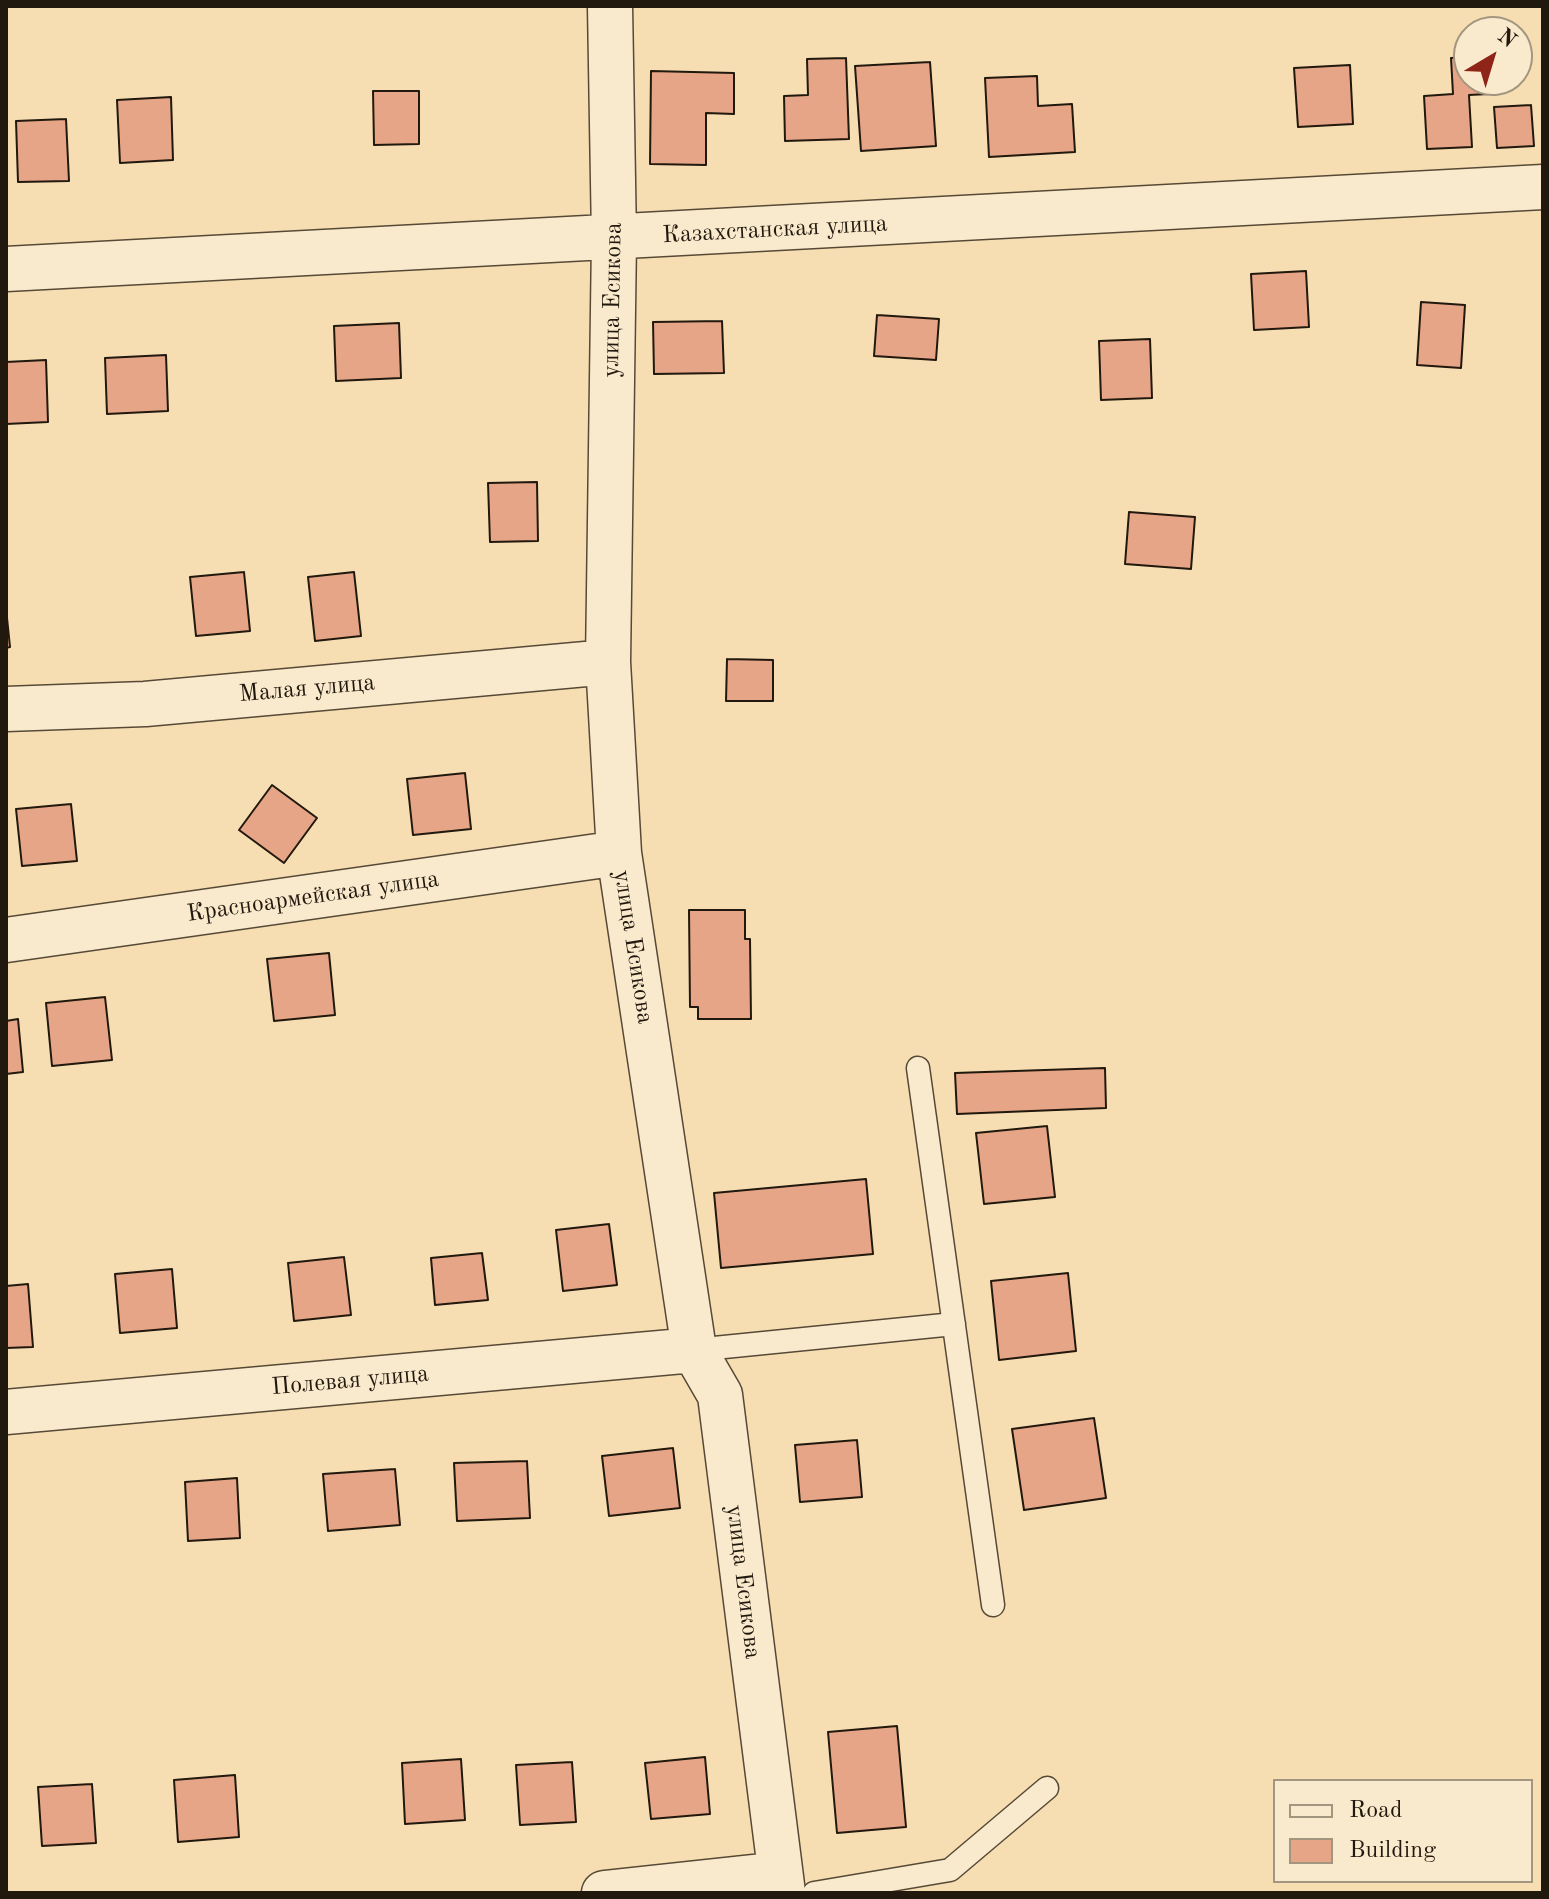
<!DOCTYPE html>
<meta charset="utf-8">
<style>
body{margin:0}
#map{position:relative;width:1549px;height:1899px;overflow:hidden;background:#f7deb2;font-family:"Old Standard TT",serif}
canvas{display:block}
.frame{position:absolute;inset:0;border:8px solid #21180e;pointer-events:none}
.legend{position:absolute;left:1273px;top:1779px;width:260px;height:104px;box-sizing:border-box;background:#faeacd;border:2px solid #a39681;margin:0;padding:10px 14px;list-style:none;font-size:24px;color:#21180e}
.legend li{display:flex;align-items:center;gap:16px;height:40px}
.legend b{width:40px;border:2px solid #a39681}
.north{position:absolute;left:1453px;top:16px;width:80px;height:80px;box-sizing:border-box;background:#faeacd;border:2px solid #a39681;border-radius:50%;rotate:38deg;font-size:22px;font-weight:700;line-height:32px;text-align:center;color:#21180e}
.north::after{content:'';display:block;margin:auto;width:28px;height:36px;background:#8f2418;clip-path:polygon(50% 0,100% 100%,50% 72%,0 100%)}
</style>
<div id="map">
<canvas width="1549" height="1899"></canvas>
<div class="frame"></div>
<ul class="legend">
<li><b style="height:10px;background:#faeacd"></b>Road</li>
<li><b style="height:22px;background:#e5a586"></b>Building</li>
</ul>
<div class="north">N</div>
</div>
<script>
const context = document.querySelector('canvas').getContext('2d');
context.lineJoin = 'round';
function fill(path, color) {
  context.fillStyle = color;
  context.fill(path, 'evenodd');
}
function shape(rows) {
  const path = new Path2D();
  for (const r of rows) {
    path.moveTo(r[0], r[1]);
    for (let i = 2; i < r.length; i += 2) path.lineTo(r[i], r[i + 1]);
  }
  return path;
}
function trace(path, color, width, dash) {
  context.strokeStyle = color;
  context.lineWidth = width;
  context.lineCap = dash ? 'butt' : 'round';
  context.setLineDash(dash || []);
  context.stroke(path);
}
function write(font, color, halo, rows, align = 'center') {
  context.font = font + ' "Old Standard TT",serif';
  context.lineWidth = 7;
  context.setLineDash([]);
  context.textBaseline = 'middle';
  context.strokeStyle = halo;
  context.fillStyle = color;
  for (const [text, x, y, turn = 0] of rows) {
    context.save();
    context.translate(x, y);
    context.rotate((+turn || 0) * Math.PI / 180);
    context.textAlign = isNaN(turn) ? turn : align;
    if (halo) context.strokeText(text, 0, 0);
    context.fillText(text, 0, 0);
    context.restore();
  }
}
const building = shape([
 [1469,57,1469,80,1488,80,1489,94,1469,95,1472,147,1427,149,1424,96,1453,94,1451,58,1469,57],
 [846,58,849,139,785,141,784,96,808,95,807,59,846,58],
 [930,62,936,146,861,151,855,66,930,62],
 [1350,65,1353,124,1298,127,1294,68,1350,65],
 [651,71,734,73,734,114,706,113,706,165,650,164,651,71],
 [1037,76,1038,106,1072,104,1075,152,989,157,985,78,1037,76],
 [373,91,419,91,419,144,374,145,373,91],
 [171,97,173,160,120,163,117,100,171,97],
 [1531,105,1534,146,1497,148,1494,107,1531,105],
 [66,119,69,181,18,182,16,121,66,119],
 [1306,271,1309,327,1254,330,1251,274,1306,271],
 [1421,302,1465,305,1461,368,1417,365,1421,302],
 [877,315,939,319,936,360,874,356,877,315],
 [722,321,724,373,654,374,653,322,722,321],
 [399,323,401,378,336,381,334,326,399,323],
 [1150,339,1152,398,1101,400,1099,341,1150,339],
 [166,355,168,411,107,414,105,358,166,355],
 [46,360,48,422,6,424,6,362,46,360],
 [537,482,538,541,490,542,488,483,537,482],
 [1129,512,1195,517,1191,569,1125,564,1129,512],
 [244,572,250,631,196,636,190,577,244,572],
 [354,572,361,636,315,641,308,577,354,572],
 [6,608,10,647,6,648,6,608],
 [727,659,773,660,773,701,726,701,727,659],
 [465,773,471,829,413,835,407,779,465,773],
 [272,785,317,818,284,863,239,830,272,785],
 [71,804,77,861,22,866,16,809,71,804],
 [689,910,745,910,745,939,750,939,751,1019,698,1019,698,1007,690,1007,689,910],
 [329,953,335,1015,274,1021,267,959,329,953],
 [105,997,112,1060,52,1066,46,1003,105,997],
 [18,1019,23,1072,6,1074,6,1021,18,1019],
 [1105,1068,1106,1108,957,1114,955,1073,1105,1068],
 [1047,1126,1055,1197,984,1204,976,1133,1047,1126],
 [866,1179,873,1254,721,1268,714,1193,866,1179],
 [609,1224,617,1285,563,1291,556,1230,609,1224],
 [482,1253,488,1300,435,1305,431,1258,482,1253],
 [344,1257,351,1315,294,1321,288,1263,344,1257],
 [172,1269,177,1328,120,1333,115,1274,172,1269],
 [1068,1273,1076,1351,999,1360,991,1281,1068,1273],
 [28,1284,33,1347,6,1348,6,1286,28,1284],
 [1094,1418,1106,1498,1024,1510,1012,1429,1094,1418],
 [857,1440,862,1497,800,1502,795,1445,857,1440],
 [673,1448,680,1508,609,1516,602,1456,673,1448],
 [527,1461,530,1518,457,1521,454,1463,527,1461],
 [395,1469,400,1525,328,1531,323,1474,395,1469],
 [237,1478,240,1538,188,1541,185,1482,237,1478],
 [897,1726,906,1827,837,1833,828,1732,897,1726],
 [705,1757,710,1814,651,1819,645,1763,705,1757],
 [461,1759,465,1820,405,1824,402,1763,461,1759],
 [572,1762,576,1822,520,1825,516,1765,572,1762],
 [235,1775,239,1837,178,1842,174,1780,235,1775],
 [92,1784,96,1843,42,1846,38,1787,92,1784]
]);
fill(building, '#e5a586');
trace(building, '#21180e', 2);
const lane = shape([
 [918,1068,993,1605],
 [694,1350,954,1324],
 [814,1893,950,1870,1047,1788]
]);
const street = shape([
 [610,6,614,239,608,662,619,853,694,1350,720,1395,783,1893],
 [6,269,1543,187],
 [6,709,145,704,608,662],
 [6,940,619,853],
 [6,1412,694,1350],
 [604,1893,780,1874]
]);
trace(lane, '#564a37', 25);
trace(street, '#564a37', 47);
trace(lane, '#faeacd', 22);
trace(street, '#faeacd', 44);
write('24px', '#21180e', '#faeacd', [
 ["Казахстанская улица",775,230,-3],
 ["улица Есикова",613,300,-89],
 ["Малая улица",307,689,-5],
 ["Красноармейская улица",313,897,-8],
 ["улица Есикова",633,947,81],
 ["Полевая улица",350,1381,-5],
 ["улица Есикова",743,1582,83]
]);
</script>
